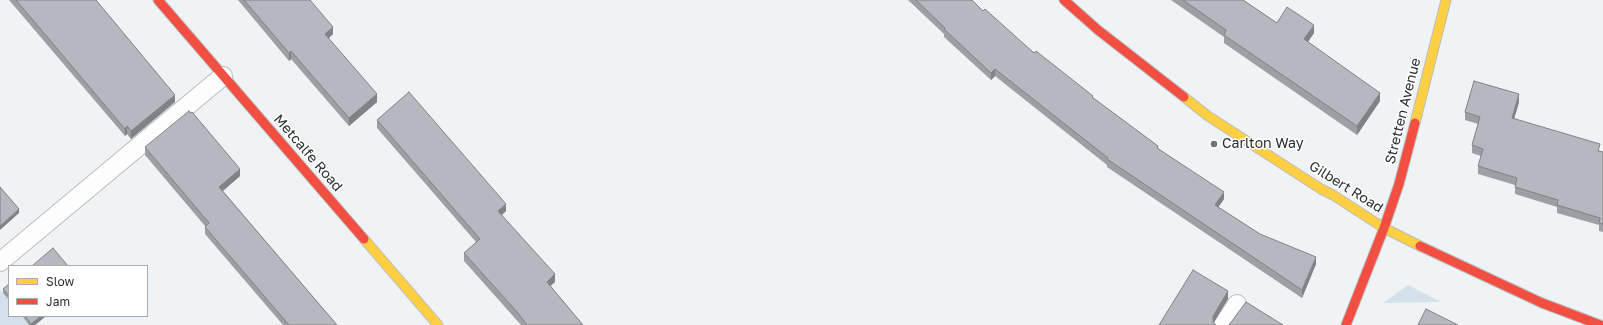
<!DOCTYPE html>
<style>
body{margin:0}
#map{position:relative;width:1603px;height:325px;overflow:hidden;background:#f0f3f6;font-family:"Golos Text",sans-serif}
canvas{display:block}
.legend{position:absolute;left:8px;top:265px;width:140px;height:52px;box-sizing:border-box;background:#fff;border:1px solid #aaabac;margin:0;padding:5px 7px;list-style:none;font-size:12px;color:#2b2e2f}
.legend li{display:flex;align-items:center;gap:8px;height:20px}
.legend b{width:20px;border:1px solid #aaabac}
</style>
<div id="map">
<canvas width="1603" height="325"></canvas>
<ul class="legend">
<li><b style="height:5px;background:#ffcf43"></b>Slow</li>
<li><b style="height:5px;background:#f24e42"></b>Jam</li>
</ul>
</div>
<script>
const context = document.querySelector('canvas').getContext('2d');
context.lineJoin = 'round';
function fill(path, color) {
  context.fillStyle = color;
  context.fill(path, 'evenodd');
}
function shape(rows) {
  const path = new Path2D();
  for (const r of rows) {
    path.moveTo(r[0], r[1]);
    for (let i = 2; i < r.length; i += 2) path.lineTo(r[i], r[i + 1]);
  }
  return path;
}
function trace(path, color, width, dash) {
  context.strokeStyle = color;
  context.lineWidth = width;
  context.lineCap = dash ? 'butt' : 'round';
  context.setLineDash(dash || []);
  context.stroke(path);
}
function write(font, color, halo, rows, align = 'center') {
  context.font = font + ' "Golos Text",sans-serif';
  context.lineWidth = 3;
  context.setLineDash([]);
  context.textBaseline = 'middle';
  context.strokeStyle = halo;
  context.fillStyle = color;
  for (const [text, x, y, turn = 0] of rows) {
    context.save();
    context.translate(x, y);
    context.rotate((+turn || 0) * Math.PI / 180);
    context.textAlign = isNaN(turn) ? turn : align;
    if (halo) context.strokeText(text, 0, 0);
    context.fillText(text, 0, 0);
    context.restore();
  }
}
fill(shape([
 [1408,285,1441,302,1383,303],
 [0,289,9,300,9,316,21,316,29,325,0,325]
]), '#d3e1eb');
const lane = shape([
 [0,262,223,76],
 [1223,325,1237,304]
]);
const slow = shape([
 [1184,97,1208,116,1321,189,1333,195,1384,228,1420,246],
 [1415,123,1446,0],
 [364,239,438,325]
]);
const jam = shape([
 [158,0,364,239],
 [1064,0,1098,30,1184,97],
 [1420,246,1542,303,1600,325],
 [1346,325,1384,228,1399,184,1415,123]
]);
trace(lane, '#babdbe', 20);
trace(slow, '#babdbe', 11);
trace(jam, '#babdbe', 11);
trace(lane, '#fdfdfe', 18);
trace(slow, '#ffcf43', 9);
trace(jam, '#f24e42', 9);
fill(shape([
 [9,0,96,0,175,102,131,139,127,134,125,136],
 [238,0,310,0,333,34,328,38,377,102,349,126,291,59,289,61],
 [908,0,972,0,983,11,1034,53,1158,148,1224,199,1218,207,1260,234,1316,264,1302,298,1107,167,1107,165,995,76,991,80,944,37,944,34],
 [1171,0,1243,0,1277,23,1314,33,1308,42,1380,101,1357,135,1224,43,1224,37],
 [1519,102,1514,119,1603,152,1603,232,1599,231,1599,225,1557,213,1557,207,1515,194,1515,185,1478,174,1478,166,1481,156,1472,153,1472,145,1478,124,1465,120,1465,112],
 [377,120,506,211,502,215,555,282,550,286,583,325,521,325,464,261,464,253,476,242,377,128],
 [145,147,240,176,223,191,337,325,283,325,205,234,205,226,145,155],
 [9,284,9,300,3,293,3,289],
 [22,316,46,316,35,325,29,325]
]), '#9c9fa4');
fill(shape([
 [1314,25,1314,33,1304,47,1304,39],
 [333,27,333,34,325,42,325,34],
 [291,51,291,59,289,61,289,53],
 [995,69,995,76,991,80,991,73],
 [1380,93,1380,101,1357,135,1357,126],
 [377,94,377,102,349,126,349,118],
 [1519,94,1519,102,1512,126,1512,118],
 [175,95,175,102,131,139,131,131],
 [127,126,127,134,125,136,125,129],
 [240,169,240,176,219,194,219,187],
 [1224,192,1224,199,1215,212,1215,205],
 [506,204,506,211,498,218,498,211],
 [19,209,19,213,0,230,0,226],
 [1316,257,1316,264,1302,298,1302,290],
 [555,274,555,282,547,289,547,282],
 [1228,291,1228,299,1213,324,1213,316],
 [41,316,46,316,35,325,31,325,31,324]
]), '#7f8286');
const building = shape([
 [16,0,96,0,175,95,131,131,127,126,125,129,16,0],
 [244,0,310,0,333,27,325,34,377,94,349,118,291,51,289,53,244,0],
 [916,0,972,0,983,11,985,9,1034,53,1036,51,1093,96,1092,97,1158,146,1157,148,1224,192,1215,205,1260,234,1316,257,1302,290,1107,159,1108,158,995,69,991,73,944,29,945,28,916,0],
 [1183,0,1243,0,1277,23,1287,7,1314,25,1304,39,1380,93,1357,126,1224,35,1226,30,1183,0],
 [1474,81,1519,94,1512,118,1600,144,1598,151,1603,152,1603,224,1599,223,1600,218,1557,205,1558,200,1515,187,1517,178,1478,166,1483,149,1472,145,1480,117,1465,112,1474,81],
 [409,92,506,204,498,211,555,274,547,282,583,325,527,325,518,313,464,253,480,239,377,120,409,92],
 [189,111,190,113,192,112,240,169,219,187,337,325,289,325,205,227,209,223,145,147,189,111],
 [0,187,19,209,0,226,0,187],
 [53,248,68,266,32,266,53,248],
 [1193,270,1228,291,1213,316,1213,322,1216,325,1159,325,1193,270],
 [9,284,9,296,3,289,9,284],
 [1246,302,1283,325,1229,325,1246,302],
 [1426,309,1458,325,1418,325,1426,309],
 [25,316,41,316,31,324,25,316]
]);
fill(building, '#b5b9bf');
trace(building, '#7f8286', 1);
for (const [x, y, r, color] of [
 [1214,144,4,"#707375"]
]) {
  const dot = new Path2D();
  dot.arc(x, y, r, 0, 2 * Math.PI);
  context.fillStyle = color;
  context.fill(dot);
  trace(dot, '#fff', 1.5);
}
write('14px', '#2b2e2f', '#fff', [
 ["Stretten Avenue",1403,111,-76],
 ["Metcalfe Road",308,153,49],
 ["Gilbert Road",1346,187,32]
]);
write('14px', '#2b2e2f', '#fff', [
 ["Carlton Way",1222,144]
], 'left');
</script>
